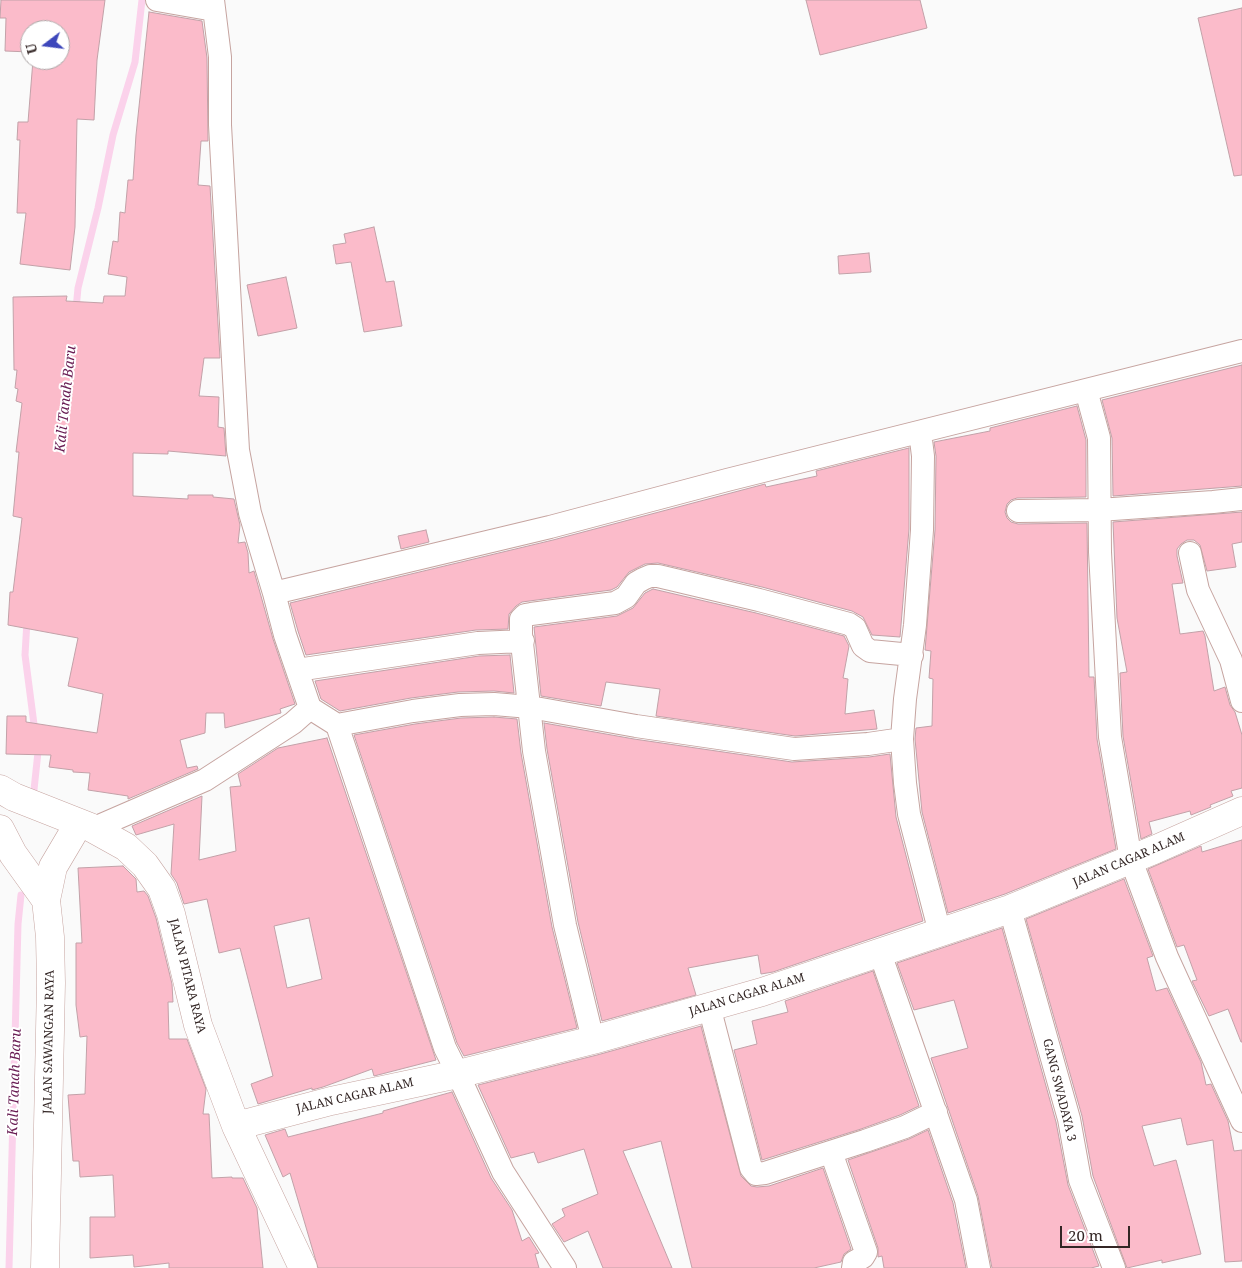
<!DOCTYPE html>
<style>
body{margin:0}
#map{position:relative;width:1242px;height:1268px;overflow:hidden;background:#fafafa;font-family:"Noto Serif",serif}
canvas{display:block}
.north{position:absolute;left:20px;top:20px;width:50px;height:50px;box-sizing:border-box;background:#fff;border:1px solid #ada8a8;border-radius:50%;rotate:255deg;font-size:14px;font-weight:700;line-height:20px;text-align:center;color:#332625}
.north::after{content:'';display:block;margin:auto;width:18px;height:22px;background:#3d47bb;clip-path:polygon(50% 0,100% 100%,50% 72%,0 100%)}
.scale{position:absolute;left:1060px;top:1226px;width:70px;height:22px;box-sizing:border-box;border:2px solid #332625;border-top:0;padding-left:6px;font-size:15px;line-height:18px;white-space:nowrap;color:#332625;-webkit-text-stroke:4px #fff;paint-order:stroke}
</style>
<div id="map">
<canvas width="1242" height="1268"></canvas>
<div class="north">U</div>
<div class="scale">20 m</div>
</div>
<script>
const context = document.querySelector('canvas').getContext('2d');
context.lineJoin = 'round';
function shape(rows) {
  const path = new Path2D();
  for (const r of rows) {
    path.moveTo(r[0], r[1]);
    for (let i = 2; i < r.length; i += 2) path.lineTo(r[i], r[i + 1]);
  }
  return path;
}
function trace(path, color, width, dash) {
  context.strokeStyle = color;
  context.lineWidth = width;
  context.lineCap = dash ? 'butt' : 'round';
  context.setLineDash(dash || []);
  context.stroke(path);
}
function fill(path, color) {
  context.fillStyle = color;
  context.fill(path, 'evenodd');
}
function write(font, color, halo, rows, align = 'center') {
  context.font = font + ' "Noto Serif",serif';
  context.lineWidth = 4;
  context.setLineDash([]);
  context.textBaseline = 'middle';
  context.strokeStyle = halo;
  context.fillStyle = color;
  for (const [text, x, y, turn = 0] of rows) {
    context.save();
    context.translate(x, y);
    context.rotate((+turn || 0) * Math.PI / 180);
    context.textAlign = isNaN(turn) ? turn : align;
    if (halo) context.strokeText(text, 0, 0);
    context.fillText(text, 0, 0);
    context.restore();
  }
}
trace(shape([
 [76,309,78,288,98,208,113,135,135,62,142,0],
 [27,621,25,655,35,732],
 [33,799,38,752,37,745],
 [9,1268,18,924,21,895]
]), '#fbd2eb', 7);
const building = shape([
 [1,0,105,0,97,60,94,120,77,119,75,227,70,270,20,264,26,213,17,213,20,140,17,140,18,122,28,122,33,60,60,60,60,30,30,30,30,52,5,51,6,18,0,18,1,0],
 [806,0,920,0,927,28,820,55,806,0],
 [1242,8,1242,175,1234,176,1198,18,1242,8],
 [149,12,202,21,207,58,208,141,201,141,198,185,210,186,220,358,204,358,199,396,219,397,218,427,224,428,226,456,168,451,168,454,133,453,133,496,188,499,188,495,213,495,213,497,234,499,240,525,238,543,245,542,248,553,249,573,254,571,273,639,295,704,280,709,281,713,225,728,224,713,206,713,205,733,180,740,187,768,197,766,198,769,128,799,128,796,88,790,90,773,73,772,73,770,49,767,51,755,6,754,7,716,26,716,26,722,97,733,103,694,68,686,78,638,8,625,10,592,13,592,22,518,13,516,19,452,16,452,22,403,16,401,18,389,15,388,17,370,14,370,13,297,67,296,66,301,103,303,104,296,125,296,127,277,108,274,113,241,118,242,120,212,125,213,128,180,133,180,136,135,149,12],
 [374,227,386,282,394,281,402,326,364,332,351,262,336,264,333,245,346,243,344,234,374,227],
 [869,253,871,272,839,274,838,256,869,253],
 [286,277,297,328,258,336,247,285,286,277],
 [1242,365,1242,486,1113,496,1112,438,1102,400,1242,365],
 [1077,406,1086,440,1086,497,1017,498,1011,500,1007,504,1005,512,1007,518,1011,522,1018,524,1087,523,1089,677,1094,677,1097,739,1116,849,1005,894,948,913,922,812,915,739,916,728,932,726,933,679,929,678,931,651,925,650,935,530,936,456,934,442,990,431,990,428,1077,406],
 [909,448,909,529,900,637,872,635,863,617,852,611,762,587,658,563,645,564,629,572,617,587,611,590,522,602,516,606,509,614,508,629,476,630,306,655,298,631,290,603,553,540,765,484,766,487,817,476,816,471,909,448],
 [1242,512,1242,542,1232,544,1236,567,1207,571,1200,545,1194,540,1187,540,1181,544,1177,549,1177,556,1183,583,1172,584,1180,634,1203,631,1205,636,1214,691,1225,687,1230,705,1235,712,1242,735,1242,788,1231,791,1233,796,1210,805,1211,807,1191,815,1190,811,1149,822,1152,834,1141,839,1123,736,1120,673,1127,672,1117,618,1113,522,1242,512],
 [426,530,429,542,401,549,398,536,426,530],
 [653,589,756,613,844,636,849,646,843,678,848,679,845,714,874,710,877,729,795,736,656,716,660,689,606,682,601,706,541,696,534,627,617,616,633,608,645,593,653,589],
 [510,655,514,693,494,691,458,692,411,698,340,711,321,699,315,681,479,656,510,655],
 [494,717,517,719,521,753,552,927,577,1028,464,1056,457,1043,354,735,415,724,461,718,494,717],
 [544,723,634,739,792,762,869,757,890,754,896,817,923,921,773,972,761,974,758,955,688,968,696,995,602,1021,578,922,547,749,544,723],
 [327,738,436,1060,374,1076,372,1069,323,1087,312,1090,312,1088,258,1104,251,1084,273,1076,240,948,219,953,207,899,184,904,177,883,171,874,174,824,136,835,132,826,202,796,199,860,236,851,230,787,241,786,238,774,278,748,327,738],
 [309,918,322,979,287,988,274,926,309,918],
 [1242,840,1242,1042,1241,1042,1228,1009,1209,1016,1192,981,1197,980,1184,945,1177,947,1148,869,1201,846,1202,852,1242,840],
 [123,866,136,879,137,892,144,891,148,896,156,918,172,984,173,1002,168,1002,169,1039,187,1039,206,1089,203,1114,209,1114,212,1178,232,1177,232,1178,243,1178,257,1208,263,1268,169,1268,169,1263,134,1267,133,1255,90,1258,90,1217,115,1217,113,1175,80,1177,79,1161,73,1161,68,1095,85,1094,87,1036,80,1037,76,1005,76,943,82,943,78,868,123,866],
 [1124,879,1153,956,1147,958,1156,991,1167,988,1201,1062,1206,1085,1211,1084,1228,1121,1234,1151,1242,1150,1242,1261,1225,1262,1213,1140,1187,1145,1181,1118,1142,1126,1154,1166,1176,1160,1201,1254,1162,1263,1162,1260,1127,1268,1093,1176,1082,1116,1026,919,1124,879],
 [1002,928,1056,1122,1068,1185,1099,1266,1091,1268,992,1268,978,1196,931,1058,968,1048,954,1000,914,1010,897,963,1002,928],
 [873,971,919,1106,900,1115,861,1129,762,1160,734,1050,757,1044,752,1021,788,1012,785,1001,873,971],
 [701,1026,741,1176,751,1186,757,1187,769,1186,823,1168,851,1249,844,1254,841,1262,814,1268,692,1268,661,1141,623,1151,672,1268,603,1268,588,1231,564,1242,552,1224,565,1216,562,1209,598,1194,584,1149,538,1163,534,1152,511,1158,478,1085,597,1055,701,1026],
 [452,1092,491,1178,512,1210,522,1241,529,1237,539,1253,535,1254,539,1268,318,1268,290,1173,283,1177,265,1135,285,1129,288,1137,383,1113,383,1111,452,1092],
 [928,1130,953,1203,966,1268,884,1268,882,1256,878,1257,878,1248,848,1160,909,1139,928,1130]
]);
fill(building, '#fbbbca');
trace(building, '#c2a1a8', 1);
const street = shape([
 [157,0,214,10],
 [213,0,220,57,220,125,238,450,250,513,274,593],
 [1086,390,1099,438,1100,552,1110,737,1131,860,1167,957,1242,1121],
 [920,432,923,456,922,530,915,625,905,699,902,739,905,783,909,814,940,933],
 [1018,511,1099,510,1213,502,1242,499],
 [1190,553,1198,590,1231,660,1242,701],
 [297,670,478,643,523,641],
 [310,708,337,725,445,1048,458,1074,503,1172,565,1268],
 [337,725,413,711,460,705,494,704,530,707,636,726,794,749,868,744,902,739],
 [92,829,205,780,293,723,310,708,285,635,274,593,550,527,727,480,1242,351],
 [1010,909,1069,1119,1080,1180,1114,1268],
 [880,953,966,1200,979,1268],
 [709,1006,751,1168,756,1174,765,1173,865,1141,905,1127,936,1112],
 [593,1040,565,925,534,751,521,634,521,619,525,615,531,614,615,603,626,597,636,583,643,579,650,576,658,576,759,600,849,624,855,628,863,646,870,651,912,655],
 [831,1152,866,1252,863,1257,854,1262,853,1268]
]);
const secondary = shape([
 [0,789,14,797,90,827,126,847,145,865,162,889,171,914,198,1025,236,1126,303,1268],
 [46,900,53,867,79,823],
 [236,1126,331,1101,458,1074,593,1040,762,992,1010,909,1154,850,1242,811]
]);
const highway = shape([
 [0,829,13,854,46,900,50,937,51,983,45,1268]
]);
trace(street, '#c6a4a0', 24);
trace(secondary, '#c6a4a0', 29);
trace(highway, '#c6a4a0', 29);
trace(street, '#fff', 22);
trace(secondary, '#fff', 28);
trace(highway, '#fff', 28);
write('12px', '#332625', '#fff', [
 ["JALAN CAGAR ALAM",1129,860,-23],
 ["JALAN PITARA RAYA",187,976,76],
 ["JALAN CAGAR ALAM",747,995,-17],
 ["JALAN SAWANGAN RAYA",49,1042,-89],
 ["GANG SWADAYA 3",1059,1090,76],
 ["JALAN CAGAR ALAM",355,1096,-13]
]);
write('italic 14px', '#691d54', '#fff', [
 ["Kali Tanah Baru",66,399,-84],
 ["Kali Tanah Baru",15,1082,-88]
]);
</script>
